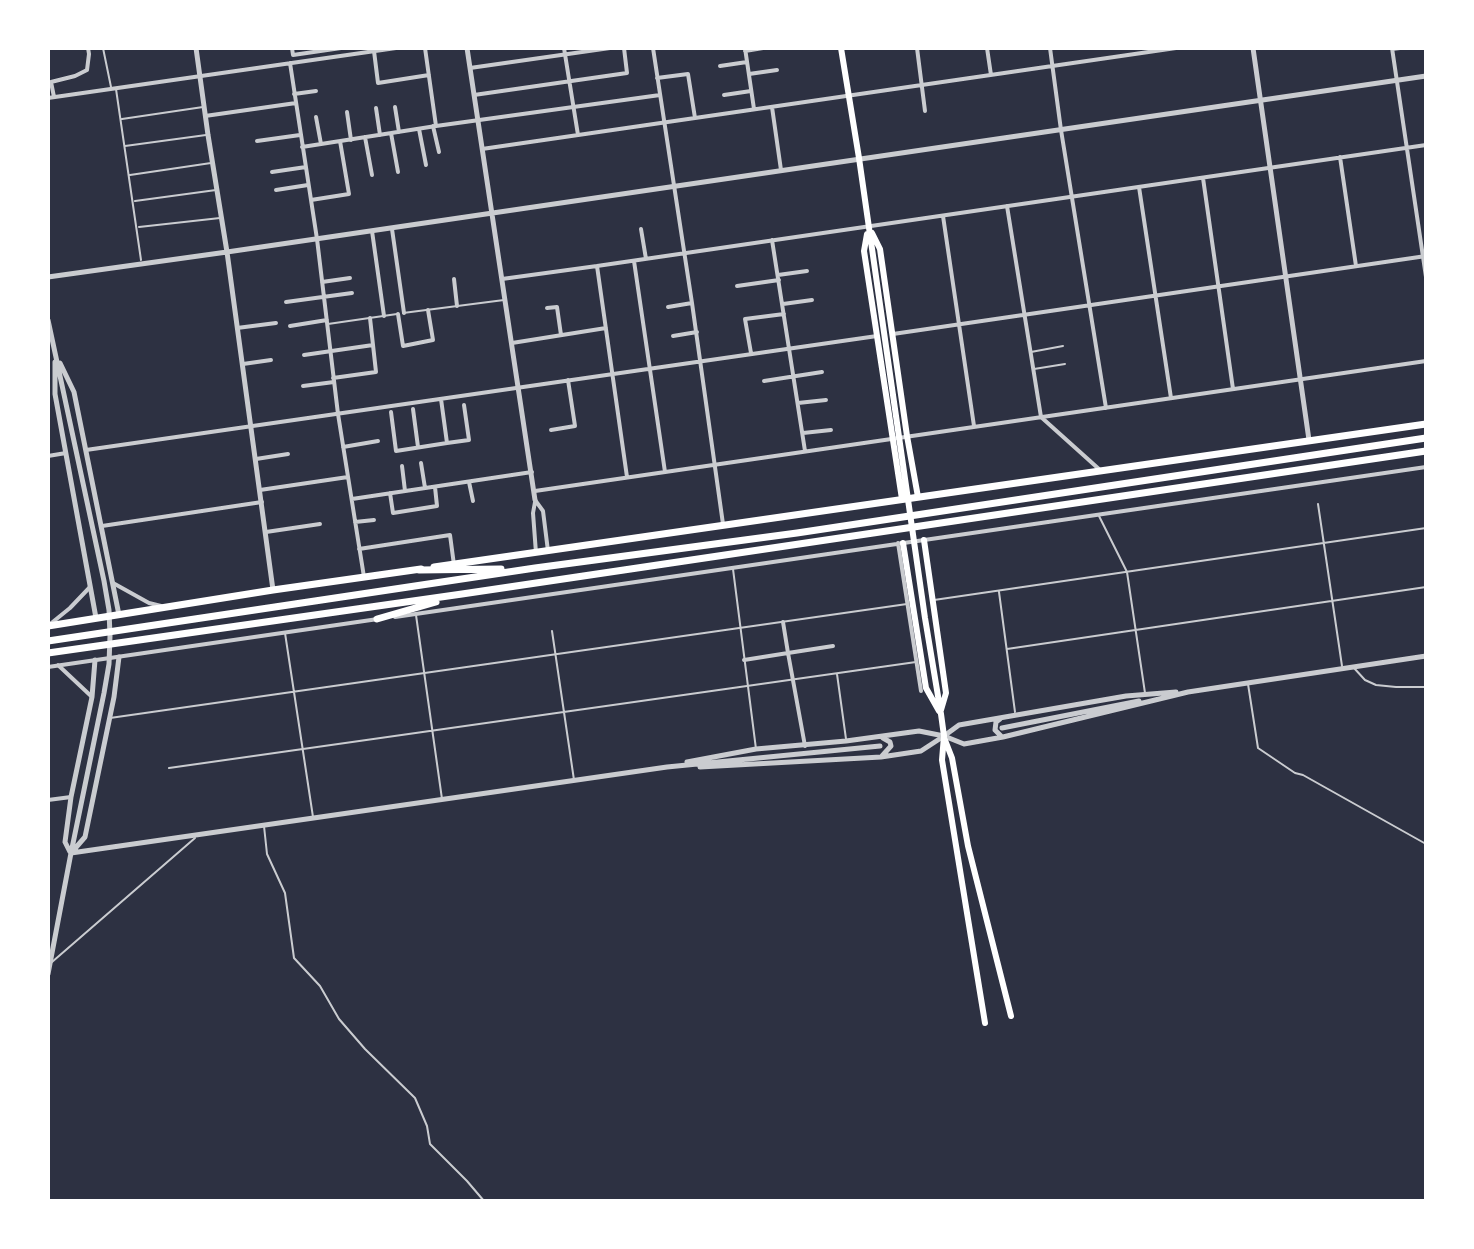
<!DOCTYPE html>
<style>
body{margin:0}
#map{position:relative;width:1474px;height:1249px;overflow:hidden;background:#2d3142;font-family:"Exo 2",sans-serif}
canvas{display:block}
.frame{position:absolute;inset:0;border:50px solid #fff;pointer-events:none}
</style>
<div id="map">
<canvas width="1474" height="1249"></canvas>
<div class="frame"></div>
</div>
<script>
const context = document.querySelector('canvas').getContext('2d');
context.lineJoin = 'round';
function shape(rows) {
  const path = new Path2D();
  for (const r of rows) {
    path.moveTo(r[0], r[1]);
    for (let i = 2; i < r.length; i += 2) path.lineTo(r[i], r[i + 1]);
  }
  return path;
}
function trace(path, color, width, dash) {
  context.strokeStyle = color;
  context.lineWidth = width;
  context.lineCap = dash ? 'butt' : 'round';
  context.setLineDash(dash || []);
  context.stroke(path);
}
trace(shape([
 [103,48,111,87],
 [116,89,141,260],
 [122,119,203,107],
 [125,146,206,135],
 [130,175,211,163],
 [135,201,216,190],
 [139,227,220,218],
 [403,313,504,300],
 [328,324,397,314],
 [1031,352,1063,346],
 [1034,369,1065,364],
 [1318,504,1342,666],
 [1099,516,1127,572,1145,693],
 [733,569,756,749],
 [999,592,1015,712],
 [934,600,1426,528],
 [416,615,442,799],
 [552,631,574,780],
 [285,633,313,817],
 [1007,649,1426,587],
 [1354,668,1365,680,1376,685,1396,687,1426,687],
 [837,674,846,739],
 [1248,684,1258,748,1295,773,1303,775,1426,844],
 [110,718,907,604],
 [169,768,916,662],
 [264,826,267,854,285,893,294,958,320,986,339,1019,365,1049,415,1098,427,1126,430,1144,467,1181,484,1201],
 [52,962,195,838]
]), '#caccd0', 2);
trace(shape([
 [292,48,293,55,341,48],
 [425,48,436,126],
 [564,48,578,135],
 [653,48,692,303,723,524],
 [745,48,754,109],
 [917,48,925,111],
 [987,48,991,75],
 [1050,48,1061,130,1106,408],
 [1392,48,1426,277],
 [1392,49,1400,48],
 [374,51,378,83,429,75],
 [745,51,763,48],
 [290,63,317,239,338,414,364,577],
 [720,66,747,62],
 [470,68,610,48],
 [749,74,777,70],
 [657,78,688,74,695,118],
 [294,94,316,91],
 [474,95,627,73,624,48],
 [724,95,751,91],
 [54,97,51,82,75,76,87,70,89,54,88,48],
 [48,98,396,48],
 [395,107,399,132],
 [772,107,781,170],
 [376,108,380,135],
 [347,112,351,140],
 [205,116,296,103],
 [316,117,321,144],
 [433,126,439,152],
 [419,129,426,165],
 [391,133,398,172],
 [365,137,372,175],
 [257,141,300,135],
 [302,147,436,126,660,95],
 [482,149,1176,48],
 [1340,157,1356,266],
 [272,172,306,167],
 [1203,178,1233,389],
 [1139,187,1171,398],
 [276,190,308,185],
 [311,200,349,194,340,141],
 [1007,206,1041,417,1100,470],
 [943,216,974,426],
 [392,229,404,313],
 [641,229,646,259],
 [372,231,384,316],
 [772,240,805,451],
 [634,261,665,472],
 [597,266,627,477],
 [778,275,807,271],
 [454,279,457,306],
 [502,279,597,266,1426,145],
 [322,282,350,278],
 [737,286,779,280],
 [286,302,352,293],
 [783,304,812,300],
 [668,307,692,303],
 [547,308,557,307,561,335],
 [398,314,403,346,433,340,428,310],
 [290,326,327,320],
 [237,328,276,323],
 [893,334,1426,256],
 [673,336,697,332],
 [512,343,606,328],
 [751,353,745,319,784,314],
 [304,355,373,345],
 [243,364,271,360],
 [333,378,376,372,370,318],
 [764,381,822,372],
 [303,386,334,382],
 [441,399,447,443,469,440,464,405],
 [798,403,826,400],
 [413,409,418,447],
 [391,412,396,451,447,443],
 [551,430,575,426,568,380],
 [803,433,831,430],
 [343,447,378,441],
 [86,450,877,336],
 [48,456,66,453],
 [256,459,288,454],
 [421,463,425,488],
 [402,466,405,491],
 [469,482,473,501],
 [260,490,348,477],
 [535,491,1426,361],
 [390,493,393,513,437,506,435,487],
 [352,499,532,472],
 [535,500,543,511,548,551],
 [535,502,533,513,536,553],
 [355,522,374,520],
 [102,526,262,502],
 [266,532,320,524],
 [898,543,921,691],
 [359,549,450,535,454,565],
 [113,583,149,603,161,606],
 [395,617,1426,467],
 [49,625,70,608,90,587],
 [744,660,788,653,783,622],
 [58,665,91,696],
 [48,667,378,619],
 [805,746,788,653,833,646],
 [48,800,71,797]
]), '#caccd0', 4);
trace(shape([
 [196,48,208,135,227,252,273,590],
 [467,48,535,500],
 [1253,48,1309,440],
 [48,277,227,252,1426,76],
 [48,320,104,581,109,610,110,636,109,664,104,693,71,853,48,974],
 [55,362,55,394,96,618],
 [60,363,74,392,119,615],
 [1188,692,1426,656],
 [1000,719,996,722,995,730,1001,736],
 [1002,728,1139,701],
 [882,756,891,746,890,742,883,738],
 [687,762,756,749,846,741,919,731,944,736,959,725,1126,696,1176,692],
 [700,767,881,757,921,751,944,736,964,744,1003,737,1188,692],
 [70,852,65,842,71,797,92,697,95,660],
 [72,852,85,837,114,697,119,657],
 [71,853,667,767,880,746]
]), '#caccd0', 5);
trace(shape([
 [841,48,859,158,925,618,941,714,944,736,942,760,985,1023],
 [872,233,880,249,907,436,918,497],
 [867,234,864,251,902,499],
 [924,540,946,693,941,710],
 [903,543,926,688,939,711],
 [945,740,952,758,968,846,1011,1016]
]), '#fff', 6);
trace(shape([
 [434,567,1426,424],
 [48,626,273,590,421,569]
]), '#fff', 7);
trace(shape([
 [419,570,501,569],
 [377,619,436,602],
 [48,641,535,568,797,533,1426,438],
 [48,653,462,594,1426,451]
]), '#fff', 7);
</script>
